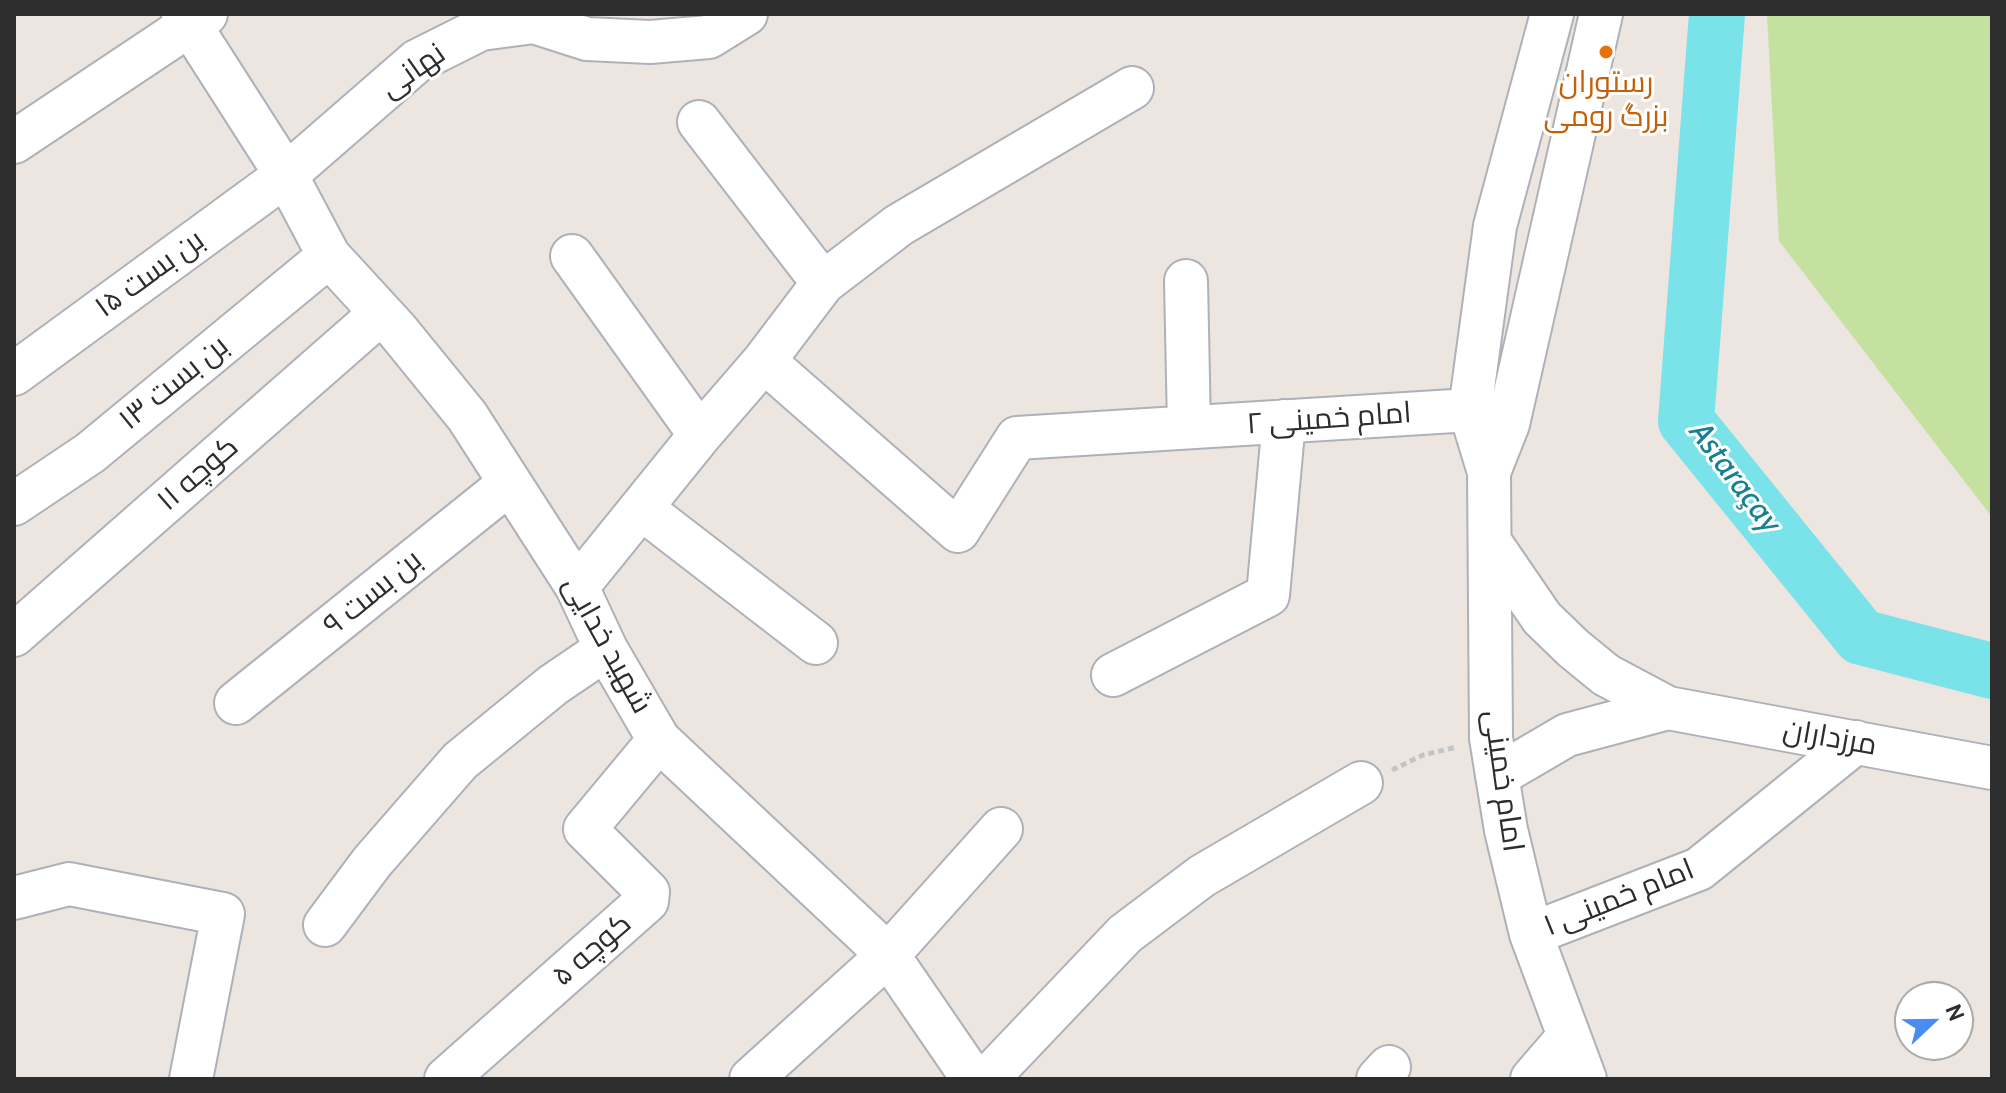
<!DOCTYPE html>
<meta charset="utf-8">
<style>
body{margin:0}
#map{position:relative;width:2006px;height:1093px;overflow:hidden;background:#ede5e0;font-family:Cabin,sans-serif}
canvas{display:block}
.frame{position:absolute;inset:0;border:16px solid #2d2d2d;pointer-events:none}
.north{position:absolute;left:1894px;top:981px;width:80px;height:80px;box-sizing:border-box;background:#fff;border:2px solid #ababab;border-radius:50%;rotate:68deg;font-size:22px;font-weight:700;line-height:32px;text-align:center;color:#2d2d2d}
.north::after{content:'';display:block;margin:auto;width:28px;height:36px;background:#4a8cf1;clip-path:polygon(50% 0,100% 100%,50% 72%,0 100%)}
</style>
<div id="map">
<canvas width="2006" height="1093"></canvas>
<div class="frame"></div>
<div class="north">N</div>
</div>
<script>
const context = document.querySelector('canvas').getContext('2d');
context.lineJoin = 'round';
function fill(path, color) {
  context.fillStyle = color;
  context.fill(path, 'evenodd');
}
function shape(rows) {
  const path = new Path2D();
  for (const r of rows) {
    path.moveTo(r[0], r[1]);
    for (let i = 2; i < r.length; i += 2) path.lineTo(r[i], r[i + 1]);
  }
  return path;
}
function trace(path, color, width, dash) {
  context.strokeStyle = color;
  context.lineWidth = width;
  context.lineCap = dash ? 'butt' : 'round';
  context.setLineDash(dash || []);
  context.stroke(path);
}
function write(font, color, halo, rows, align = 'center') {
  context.font = font + ' Cabin,Cairo,sans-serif';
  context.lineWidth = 6;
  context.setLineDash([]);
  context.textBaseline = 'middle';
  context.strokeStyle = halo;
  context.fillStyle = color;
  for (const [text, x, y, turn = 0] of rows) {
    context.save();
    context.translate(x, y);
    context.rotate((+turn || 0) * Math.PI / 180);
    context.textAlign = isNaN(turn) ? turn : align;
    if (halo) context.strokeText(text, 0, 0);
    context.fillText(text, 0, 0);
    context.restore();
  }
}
fill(shape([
 [1767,14,1992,14,1992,517,1779,241]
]), '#c4e1a0');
trace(shape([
 [1717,14,1686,421,1861,637,1992,671]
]), '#7ae3e9', 56);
const minor = shape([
 [183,14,286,175,329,256,397,330,467,416,577,587,606,649,659,740,888,955,973,1079],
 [1552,14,1495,226,1470,410,1489,472,1491,738,1506,830,1531,934,1585,1079],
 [699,122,823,283],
 [14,142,206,14],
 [572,256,700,435],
 [1186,281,1189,427],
 [764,361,958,531,1017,438,1470,410],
 [14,374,286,175,417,61,481,29,534,22,587,39,650,42,709,37,746,14],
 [1489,472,1508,424,1601,14],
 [14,504,90,453,329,256],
 [641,508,816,643],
 [1490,542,1542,618,1573,648,1606,675,1668,708,1567,735,1497,776],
 [577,587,700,435,764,361,823,283,899,225,1132,88],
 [14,635,381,313],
 [1113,675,1268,595,1284,421],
 [236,703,510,483],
 [1668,708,1992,768],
 [14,898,69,884,223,914,191,1079],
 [325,925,372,862,460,761,553,685,606,649],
 [1531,934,1699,869,1856,742],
 [446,1079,647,901,648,892,585,829,659,740],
 [751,1079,888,955,1001,829],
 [987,1079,1125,934,1202,876,1361,783],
 [1378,1079,1389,1067],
 [1532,1079,1569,1036]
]);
trace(minor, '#adb1b8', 46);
trace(shape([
 [1392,770,1423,755,1457,747]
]), '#c4c4c4', 5, [6, 4]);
trace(minor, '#fff', 42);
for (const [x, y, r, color] of [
 [1606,52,8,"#e8710a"]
]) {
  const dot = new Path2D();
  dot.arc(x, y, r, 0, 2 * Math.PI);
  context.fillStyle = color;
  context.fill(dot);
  trace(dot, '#fff', 3);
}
write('30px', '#2d2d2d', '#fff', [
 ["نهانی",413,71,-35],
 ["بن بست ۱۵",150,274,-36],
 ["بن بست ۱۳",174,383,-39],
 ["امام خمینی ۲",1329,419,-4],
 ["کوچه ۱۱",198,474,-41],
 ["بن بست ۹",373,593,-39],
 ["شهید خدایی",607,645,61],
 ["مرزداران",1830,738,10],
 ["امام خمینی",1503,781,82],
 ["امام خمینی ۱",1619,898,-22],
 ["کوچه ۵",592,950,-41]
]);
write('30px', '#c56008', '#fff', [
 ["رستوران",1606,83],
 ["بزرگ رومی",1606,117]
]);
write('italic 32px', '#158192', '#fff', [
 ["Astaraçay",1735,478,53]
]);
</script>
